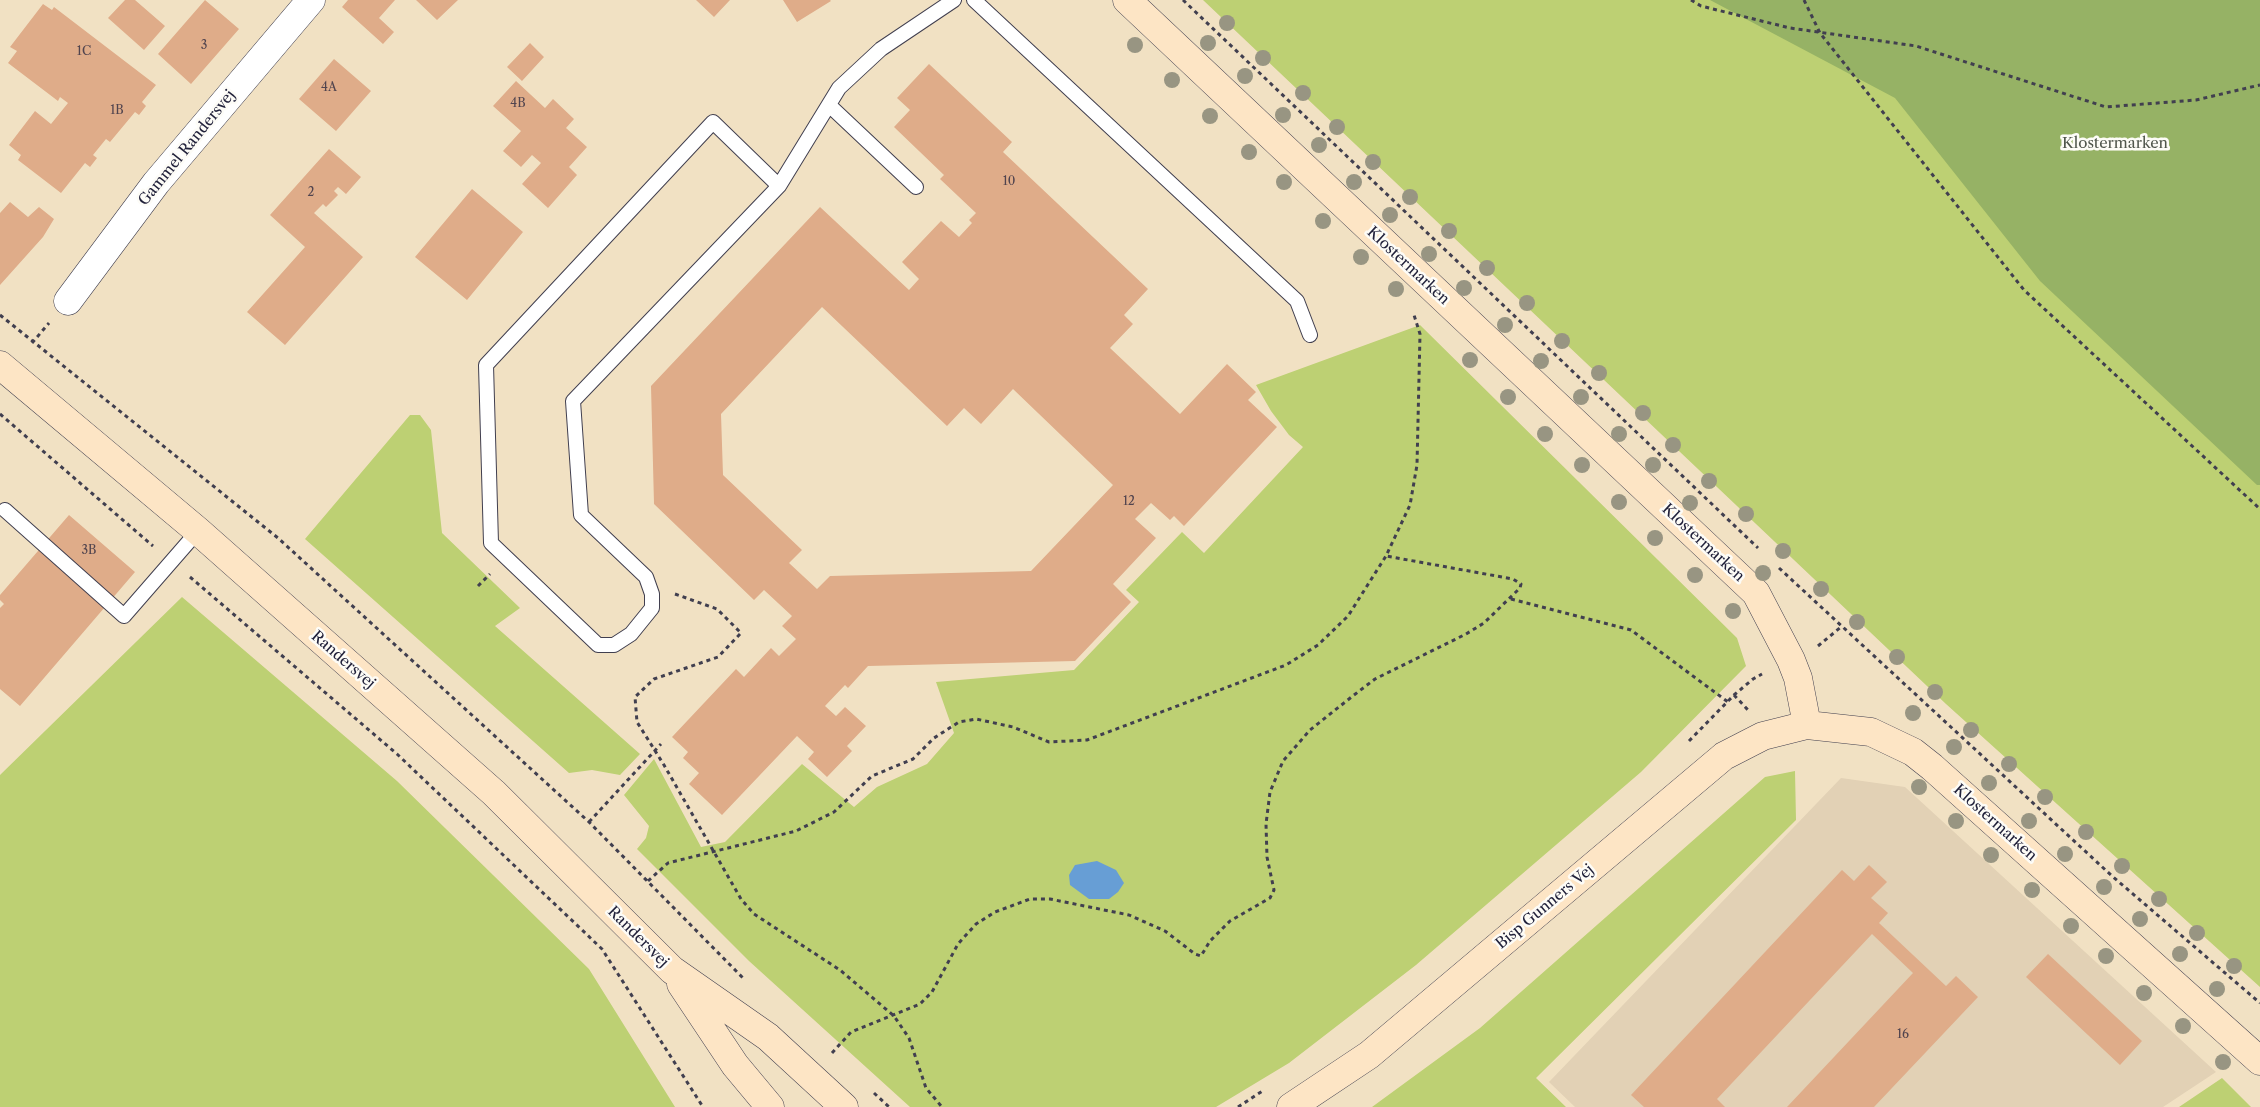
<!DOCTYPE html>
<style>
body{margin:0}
canvas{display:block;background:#f1e1c3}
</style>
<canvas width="2260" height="1107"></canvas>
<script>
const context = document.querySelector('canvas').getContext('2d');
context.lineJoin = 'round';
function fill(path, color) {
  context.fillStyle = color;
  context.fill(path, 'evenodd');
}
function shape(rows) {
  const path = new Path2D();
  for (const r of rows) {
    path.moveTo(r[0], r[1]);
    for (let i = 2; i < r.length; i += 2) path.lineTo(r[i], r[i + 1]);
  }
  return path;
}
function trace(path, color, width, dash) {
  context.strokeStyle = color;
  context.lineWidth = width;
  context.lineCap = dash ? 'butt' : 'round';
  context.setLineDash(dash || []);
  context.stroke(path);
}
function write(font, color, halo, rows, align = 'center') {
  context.font = font + ' "Libre Caslon Text",serif';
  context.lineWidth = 5;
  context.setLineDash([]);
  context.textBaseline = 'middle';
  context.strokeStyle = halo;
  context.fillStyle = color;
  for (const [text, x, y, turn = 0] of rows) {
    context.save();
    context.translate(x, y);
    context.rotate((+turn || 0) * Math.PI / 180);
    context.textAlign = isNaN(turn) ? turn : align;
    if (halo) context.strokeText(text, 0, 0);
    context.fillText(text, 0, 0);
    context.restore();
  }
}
fill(shape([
 [1841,778,1905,787,2216,1072,2163,1107,1575,1107,1549,1082]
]), '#e2d1b5');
fill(shape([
 [1203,0,2260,0,2260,987,1946,704],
 [1420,325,1737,638,1746,666,1641,772,1416,965,1289,1063,1216,1107,910,1107,749,961,637,849,646,838,649,826,624,795,654,759,701,847,725,842,802,764,854,807,877,787,927,764,954,733,936,682,1074,670,1139,602,1126,590,1182,532,1204,553,1303,447,1289,435,1271,411,1256,385],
 [410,415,420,415,431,430,442,533,520,608,495,626,640,754,620,775,592,770,569,773,305,539],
 [182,597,397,781,589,969,675,1107,0,1107,0,775],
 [1795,771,1796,820,1536,1078,1566,1107,1372,1107,1480,1028,1765,777],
 [2222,1078,2251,1107,2179,1107]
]), '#bdd073');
fill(shape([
 [1710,0,2260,0,2260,485,2257,485,2040,281,1895,98]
]), '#96b265');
fill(shape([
 [1097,861,1116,870,1124,883,1118,892,1109,899,1089,899,1070,885,1069,875,1075,865]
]), '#679ed5');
fill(shape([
 [125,0,135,0,165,26,144,50,108,18],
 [205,0,239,29,191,84,158,54],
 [348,0,395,0,379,18,394,32,383,44,342,7],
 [416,0,458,0,437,20],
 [696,0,730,0,714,17],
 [783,0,830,0,831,1,797,22],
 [43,4,52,10,54,7,156,85,142,102,146,106,139,115,135,112,110,142,106,139,93,155,97,158,90,167,85,163,61,193,18,160,21,155,9,145,35,111,51,124,68,103,60,97,58,101,8,63,17,51,10,47],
 [530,43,544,57,522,81,507,67],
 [334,59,371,91,336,131,299,99],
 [929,64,1012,142,1003,152,1148,289,1124,315,1133,324,1110,348,1180,414,1227,364,1256,392,1248,400,1277,427,1184,526,1174,516,1170,520,1151,503,1135,519,1156,538,1113,584,1131,602,1075,661,868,666,848,688,845,685,825,706,836,716,845,707,866,726,847,746,852,751,827,777,808,759,814,752,797,736,722,815,689,784,699,773,683,758,688,752,672,737,736,669,744,677,771,648,779,656,796,639,782,626,792,616,764,590,754,600,654,504,651,386,820,207,909,290,919,279,902,262,941,221,959,237,972,223,969,220,976,213,940,179,944,175,894,127,910,110,897,98],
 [822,307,947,426,964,408,981,424,1013,389,1113,485,1031,571,830,576,817,589,789,563,802,550,723,475,721,414],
 [516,81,545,108,553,99,574,119,566,128,587,147,569,167,577,175,548,208,522,184,541,163,532,155,521,167,503,151,521,131,493,106],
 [329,149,361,177,346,194,338,187,334,191,338,195,326,207,323,204,314,213,363,257,285,345,247,312,305,247,270,215],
 [472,189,523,232,467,300,415,257],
 [10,202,28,217,39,207,54,219,43,237,0,285,0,213],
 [69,515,135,572,20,706,0,689,0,608,4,604,0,600,0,595],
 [1869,865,1887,882,1871,898,1888,913,1879,923,1946,986,1956,976,1978,997,1874,1107,1787,1107,1913,973,1872,934,1717,1099,1725,1107,1644,1107,1631,1095,1840,872,1842,870,1854,881],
 [2048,954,2142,1041,2120,1065,2026,977]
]), '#dfac89');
const lane = shape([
 [974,0,1297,301,1310,335],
 [829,105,916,187],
 [779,186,713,122,486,365,491,543,598,645,614,645,631,634,652,608,652,594,646,577,581,515,573,401,779,186,839,88,881,49,954,0],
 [5,510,124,616,198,531]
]);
const street = shape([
 [68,301,156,183,311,0]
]);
const secondary = shape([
 [1127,0,1756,593,1791,660,1798,678,1807,725],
 [0,365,198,531,494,793,672,970,768,1037,844,1107],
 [681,984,735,1065,770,1107],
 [1291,1107,1369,1055,1724,756,1763,736,1807,725,1871,732,1913,752,1932,767,2260,1061]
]);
trace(lane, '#413f4f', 16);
trace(street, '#413f4f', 29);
trace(secondary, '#413f4f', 29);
trace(shape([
 [1183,0,1758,548],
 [1691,0,1701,6,1790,28,1916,46,2106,107,2196,100,2260,85],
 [1804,0,1820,33,2024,290,2260,509],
 [0,315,278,538,589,822,745,980],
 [32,343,49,323],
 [0,414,153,546],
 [1779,568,2112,876,2260,1003],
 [190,577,397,754,602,949,703,1107],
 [478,586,490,574],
 [675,594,717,609,741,633,718,657,654,679,635,697,637,722,664,765,741,899,754,914,840,970,894,1016,909,1038,926,1088,942,1107],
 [1511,599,1631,630,1728,702],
 [1818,646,1841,627],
 [1734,695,1748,710],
 [1689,741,1734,695,1753,679,1762,674],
 [589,822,661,744],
 [648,881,668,863,796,831,834,812,872,776,913,759,934,738,959,722,976,719,1013,727,1049,742,1087,740,1286,665,1318,645,1348,616,1386,556,1410,505,1417,465,1420,334,1414,315],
 [832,1053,851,1032,920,1004,932,992,958,944,976,924,995,912,1030,899,1050,899,1129,915,1165,931,1195,954,1201,956,1210,941,1230,921,1270,898,1274,890,1267,857,1266,824,1270,792,1283,761,1310,730,1354,695,1375,679,1466,634,1484,623,1520,588,1521,584,1513,579,1386,556],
 [874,1093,889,1107],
 [1238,1107,1264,1090]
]), '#413f4f', 3, [4, 4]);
trace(lane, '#fff', 14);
trace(street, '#fff', 28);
trace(secondary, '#fde5c5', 28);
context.fillStyle = '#989582';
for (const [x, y] of [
 [1227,23],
 [1208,43],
 [1135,45],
 [1263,58],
 [1245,76],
 [1172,80],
 [1303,93],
 [1283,115],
 [1210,116],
 [1337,127],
 [1319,145],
 [1249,152],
 [1373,162],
 [1284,182],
 [1354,182],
 [1410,197],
 [1390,215],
 [1323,221],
 [1449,231],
 [1429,254],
 [1361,257],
 [1487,268],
 [1464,288],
 [1396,289],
 [1527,303],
 [1505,325],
 [1562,341],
 [1470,360],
 [1541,361],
 [1599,373],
 [1508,397],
 [1581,397],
 [1643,413],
 [1545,434],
 [1619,434],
 [1673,445],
 [1582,465],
 [1653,465],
 [1709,481],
 [1619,502],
 [1690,503],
 [1746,514],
 [1655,538],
 [1783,551],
 [1763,573],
 [1695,575],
 [1821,589],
 [1733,611],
 [1857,622],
 [1897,657],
 [1935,692],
 [1913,713],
 [1971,730],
 [1954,747],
 [2009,764],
 [1989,783],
 [1919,787],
 [2045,797],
 [1956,821],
 [2029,821],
 [2086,832],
 [2065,854],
 [1991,855],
 [2122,866],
 [2104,887],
 [2032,890],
 [2159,899],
 [2140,919],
 [2071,926],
 [2197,933],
 [2180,954],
 [2106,956],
 [2234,966],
 [2217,989],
 [2144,993],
 [2183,1026],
 [2223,1062]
]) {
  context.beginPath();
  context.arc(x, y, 8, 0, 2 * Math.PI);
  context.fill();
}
write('12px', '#51444e', null, [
 ["3",204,46],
 ["1C",84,52],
 ["4A",329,88],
 ["4B",518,104],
 ["1B",117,111],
 ["10",1009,182],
 ["2",311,193],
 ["12",1129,502],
 ["3B",89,551],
 ["16",1903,1035]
]);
write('15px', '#50564c', '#fdfcf7', [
 ["Klostermarken",2115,144]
]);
write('15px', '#22223b', '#fdfcf7', [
 ["Gammel Randersvej",187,148,-51],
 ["Klostermarken",1408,266,43],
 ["Klostermarken",1703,543,43],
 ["Randersvej",343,660,41],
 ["Klostermarken",1995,823,42],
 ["Bisp Gunners Vej",1545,907,-40],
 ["Randersvej",638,937,45]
]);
</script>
